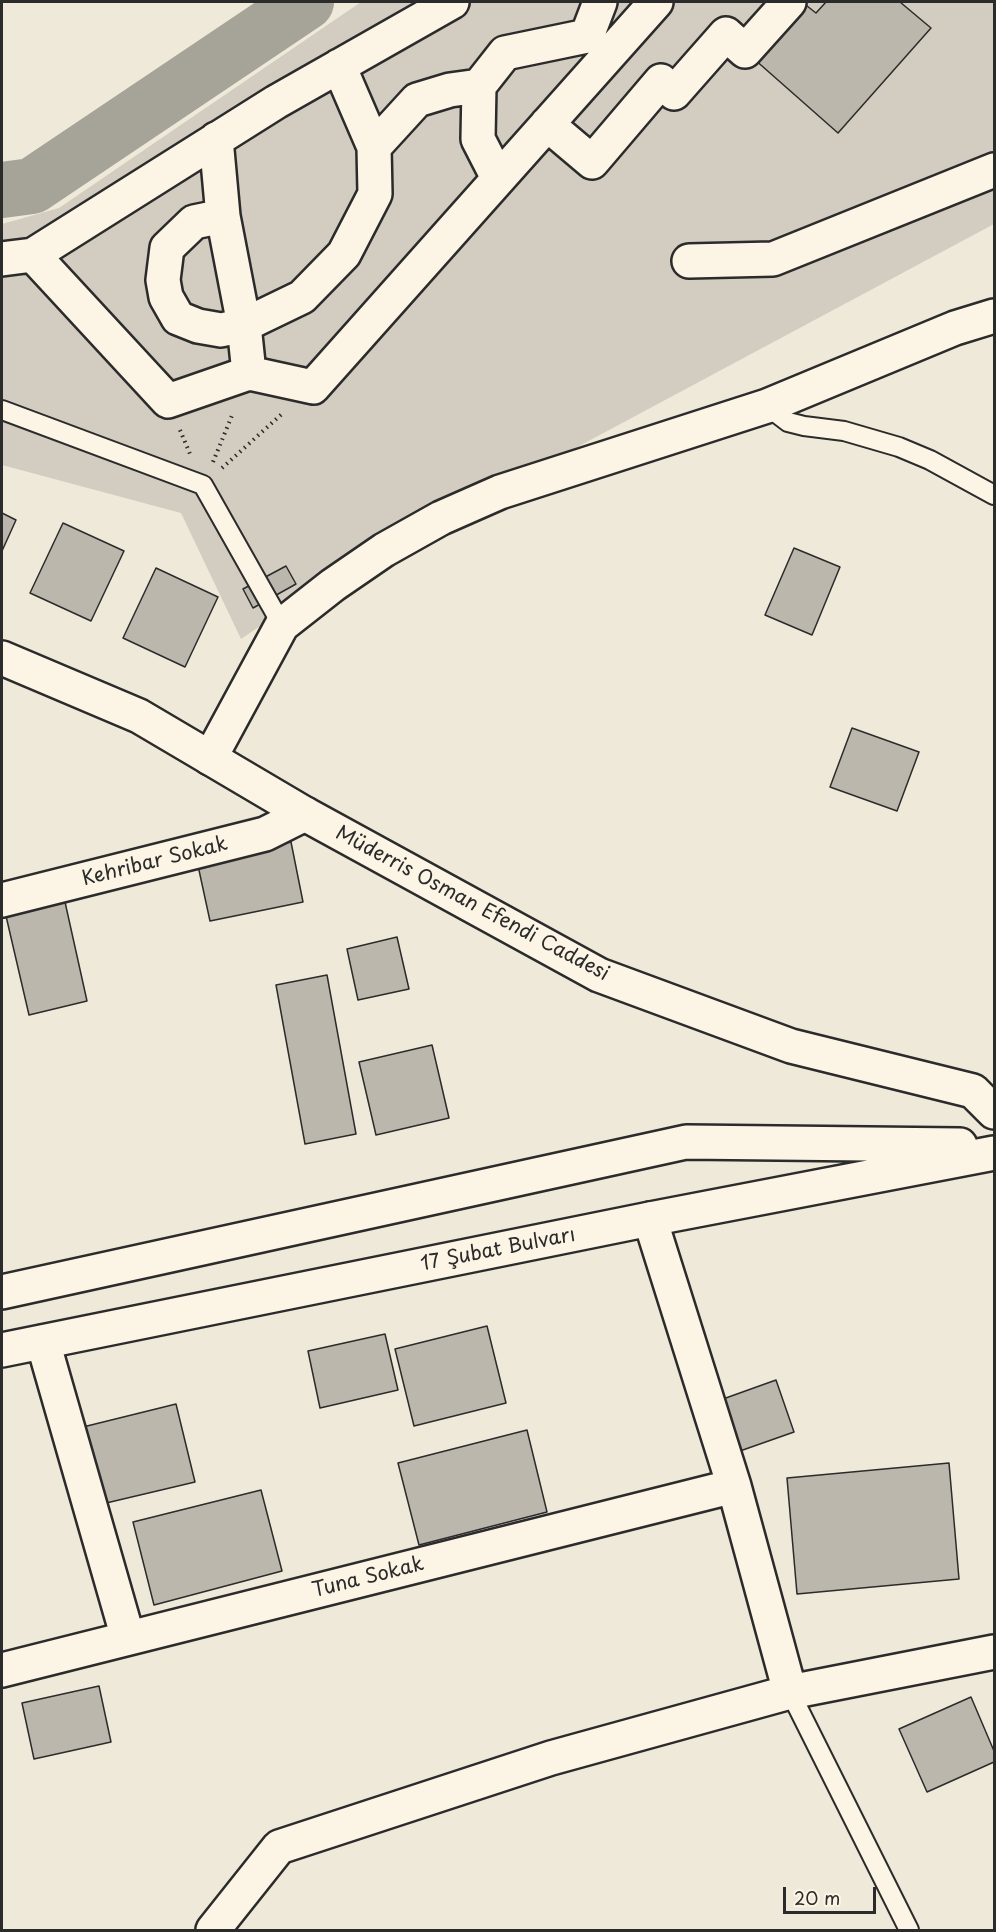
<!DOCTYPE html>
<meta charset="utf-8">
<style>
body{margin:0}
#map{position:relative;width:996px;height:1932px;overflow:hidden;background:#efe9da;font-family:"Playpen Sans",sans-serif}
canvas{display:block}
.frame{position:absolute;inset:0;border:3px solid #2b2b2b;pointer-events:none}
.scale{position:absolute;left:783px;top:1887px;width:93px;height:27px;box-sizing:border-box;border:3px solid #2b2b2b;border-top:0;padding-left:8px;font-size:18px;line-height:21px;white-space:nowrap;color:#2b2b2b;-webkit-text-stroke:4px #fcf5e5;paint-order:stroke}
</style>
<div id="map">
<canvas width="996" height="1932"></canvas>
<div class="frame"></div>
<div class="scale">20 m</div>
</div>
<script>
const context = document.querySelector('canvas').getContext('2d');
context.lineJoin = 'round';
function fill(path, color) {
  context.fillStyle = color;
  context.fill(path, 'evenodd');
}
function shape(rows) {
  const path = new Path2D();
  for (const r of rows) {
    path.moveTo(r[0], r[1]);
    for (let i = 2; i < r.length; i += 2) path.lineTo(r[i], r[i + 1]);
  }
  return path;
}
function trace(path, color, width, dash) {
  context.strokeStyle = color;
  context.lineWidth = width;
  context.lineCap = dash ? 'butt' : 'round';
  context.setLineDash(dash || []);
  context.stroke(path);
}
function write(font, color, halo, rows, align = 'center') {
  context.font = font + ' "Playpen Sans",sans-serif';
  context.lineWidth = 5;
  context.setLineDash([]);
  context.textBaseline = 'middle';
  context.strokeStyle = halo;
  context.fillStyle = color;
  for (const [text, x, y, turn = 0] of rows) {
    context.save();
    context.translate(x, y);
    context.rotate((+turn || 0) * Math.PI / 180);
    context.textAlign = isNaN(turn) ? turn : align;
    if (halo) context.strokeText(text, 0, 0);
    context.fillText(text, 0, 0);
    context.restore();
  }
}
fill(shape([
 [361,2,994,2,994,224,327,581,241,639,181,513,2,465,2,224,59,208]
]), '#d2cdc0');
trace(shape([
 [2,190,32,186,306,2]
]), '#a6a399', 56);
const building = shape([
 [802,2,816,13,826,2,900,2,931,28,838,133,745,51,802,2],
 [2,513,16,520,2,551,2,513],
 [63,523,124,551,91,621,30,593,63,523],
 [794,548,840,567,812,635,765,615,794,548],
 [286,566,296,584,253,608,243,589,286,566],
 [156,568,218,597,185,667,123,638,156,568],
 [852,728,919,752,897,811,830,787,852,728],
 [291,842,303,902,210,921,197,861,291,842],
 [65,902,87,1001,29,1015,6,916,65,902],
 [397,937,409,989,358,1000,347,949,397,937],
 [327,975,356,1134,305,1144,276,985,327,975],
 [432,1045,449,1118,376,1135,359,1062,432,1045],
 [487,1326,506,1403,414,1426,395,1349,487,1326],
 [385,1334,398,1390,320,1408,308,1351,385,1334],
 [776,1380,794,1432,740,1451,723,1399,776,1380],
 [176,1404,195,1482,102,1504,83,1427,176,1404],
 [527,1430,547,1512,419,1545,398,1463,527,1430],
 [949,1463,959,1579,797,1594,787,1478,949,1463],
 [261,1490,282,1571,154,1605,133,1522,261,1490],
 [99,1686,111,1742,34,1759,22,1703,99,1686],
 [971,1697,994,1751,994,1762,927,1792,899,1729,971,1697]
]);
fill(building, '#bcb7ac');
trace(building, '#2b2b2b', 1.5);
const lane = shape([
 [767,406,788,422,804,426,844,431,899,447,930,460,994,495],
 [2,410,203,485,282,625],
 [790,1692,909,1930]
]);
const street = shape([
 [547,124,592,162,661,81,674,93,726,34,745,51,789,2],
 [216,139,223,216,244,325,249,373],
 [374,147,417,100,450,90,479,86],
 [498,178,478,139,479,86,505,53,587,36,600,2],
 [223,216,194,222,167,248,163,280,166,297,178,318,198,326,221,330,244,325,302,297,344,254,375,194,374,147,339,66],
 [33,255,168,401,249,373,313,387,656,2],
 [2,259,33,255,276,102,452,2],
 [689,261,773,259,994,170],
 [210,758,282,625,333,585,384,550,441,518,500,492,767,406,955,328,994,316],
 [2,900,265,834,305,814],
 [43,1342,128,1638],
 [2,1670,734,1486],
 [790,1692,994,1652],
 [213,1930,279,1847,551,1758,790,1692,734,1486,650,1219]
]);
const secondary = shape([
 [2,658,139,716,305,814,599,975,791,1046,973,1091,994,1112]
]);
const highway = shape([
 [2,1292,686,1142,960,1145],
 [2,1350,650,1219,994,1153]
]);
trace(lane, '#2b2b2b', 22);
trace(street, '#2b2b2b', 38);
trace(secondary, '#2b2b2b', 38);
trace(highway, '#2b2b2b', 38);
trace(shape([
 [180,430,190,454],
 [213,462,233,413],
 [222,468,283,413]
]), '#2b2b2b', 4, [1.5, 4.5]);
trace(lane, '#fcf5e5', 18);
trace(street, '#fcf5e5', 33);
trace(secondary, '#fcf5e5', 33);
trace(highway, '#fcf5e5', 33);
write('20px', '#2b2b2b', '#fcf5e5', [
 ["Kehribar Sokak",155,862,-14],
 ["Müderris Osman Efendi Caddesi",472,904,28],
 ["17 Şubat Bulvarı",498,1250,-11],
 ["Tuna Sokak",368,1578,-14]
]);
</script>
